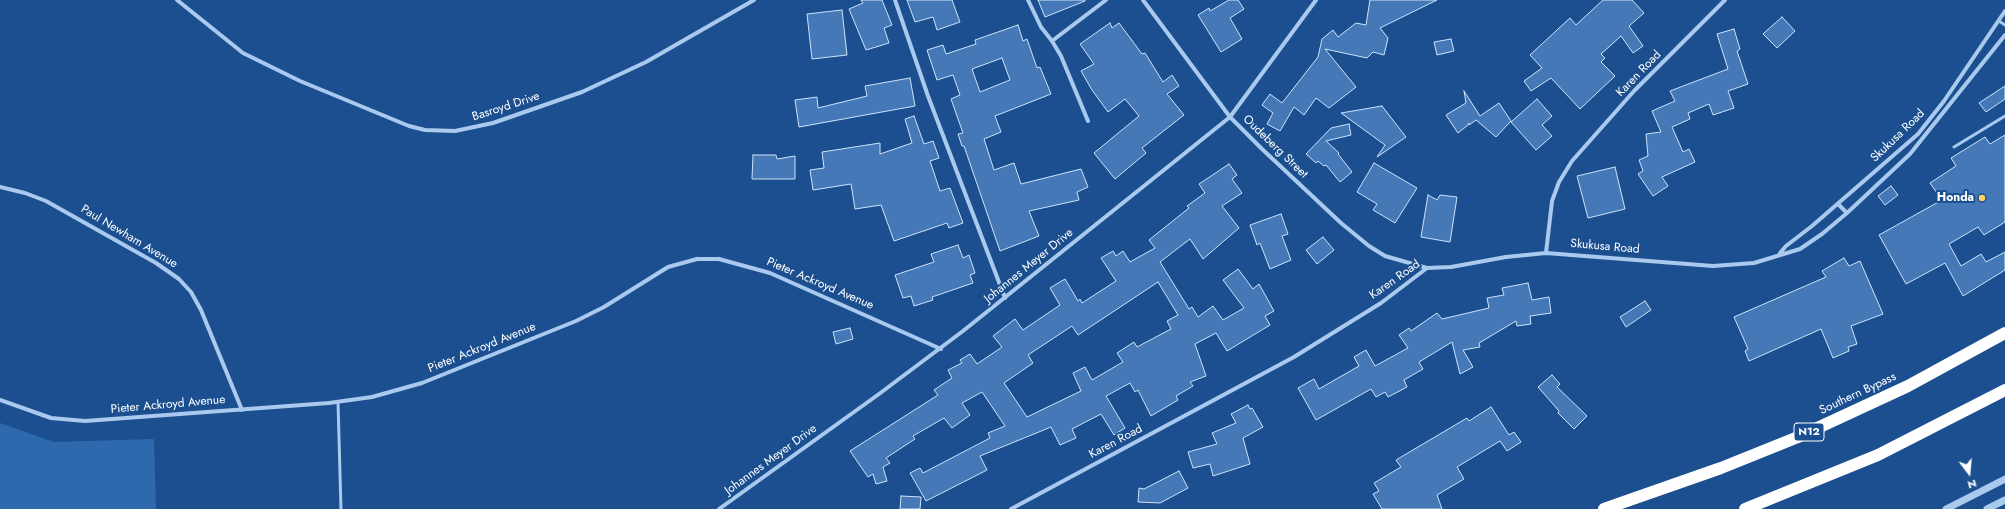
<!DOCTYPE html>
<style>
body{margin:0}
#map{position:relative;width:2005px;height:509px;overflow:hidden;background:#1b4f8f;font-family:Jost,sans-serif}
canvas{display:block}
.north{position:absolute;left:1949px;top:453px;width:40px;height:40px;-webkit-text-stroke:3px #1b4f8f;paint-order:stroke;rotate:164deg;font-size:11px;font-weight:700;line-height:16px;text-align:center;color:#fff}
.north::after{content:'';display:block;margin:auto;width:14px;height:18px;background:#fff;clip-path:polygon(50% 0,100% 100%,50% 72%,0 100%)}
</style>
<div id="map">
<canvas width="2005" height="509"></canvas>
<div class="north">N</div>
</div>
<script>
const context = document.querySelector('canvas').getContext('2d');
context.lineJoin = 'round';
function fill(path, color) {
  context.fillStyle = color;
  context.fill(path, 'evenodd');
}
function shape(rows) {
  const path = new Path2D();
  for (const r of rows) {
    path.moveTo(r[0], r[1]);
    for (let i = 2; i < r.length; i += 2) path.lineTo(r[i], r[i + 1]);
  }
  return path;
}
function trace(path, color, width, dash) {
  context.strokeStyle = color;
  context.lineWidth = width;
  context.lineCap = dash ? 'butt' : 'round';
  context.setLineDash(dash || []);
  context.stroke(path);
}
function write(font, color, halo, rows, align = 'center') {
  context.font = font + ' Jost,sans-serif';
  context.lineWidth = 4;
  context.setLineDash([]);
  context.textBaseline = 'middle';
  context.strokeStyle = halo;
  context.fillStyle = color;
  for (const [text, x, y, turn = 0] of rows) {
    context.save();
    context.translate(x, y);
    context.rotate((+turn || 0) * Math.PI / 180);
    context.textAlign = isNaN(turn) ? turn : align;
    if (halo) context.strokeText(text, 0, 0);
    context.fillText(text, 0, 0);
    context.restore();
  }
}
fill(shape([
 [0,423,54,442,154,439,156,509,0,509]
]), '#2e69ad');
const building = shape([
 [861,0,882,0,892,25,884,28,889,43,866,50,849,9,863,3,861,0],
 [907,0,952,0,960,22,937,30,933,17,915,22,907,0],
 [1038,0,1085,0,1085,1,1045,17,1038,0],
 [1229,0,1238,0,1244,9,1230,18,1242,39,1221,52,1198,15,1209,8,1210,11,1229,0],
 [1370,0,1437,0,1380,28,1388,38,1384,55,1373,52,1367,58,1325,49,1356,87,1329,108,1316,98,1304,115,1294,107,1280,131,1267,124,1273,113,1262,105,1270,94,1282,103,1318,57,1322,39,1333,30,1338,37,1356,23,1366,25,1370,0],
 [1603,0,1632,0,1644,13,1629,26,1643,46,1633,53,1621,36,1601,54,1605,58,1601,62,1615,76,1580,109,1551,78,1531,91,1524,81,1542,68,1530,55,1570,18,1576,25,1603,0],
 [842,10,847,55,812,59,807,14,842,10],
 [1782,17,1795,31,1777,48,1763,34,1782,17],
 [1110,23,1112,28,1119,23,1142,54,1145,53,1163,82,1172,75,1179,86,1167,94,1184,115,1142,148,1146,153,1115,179,1094,153,1139,116,1125,99,1108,112,1092,90,1081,71,1094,64,1080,44,1110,23],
 [1018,25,1023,41,1027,39,1037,68,1040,67,1051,94,995,116,1001,132,984,139,994,170,1014,163,1021,184,1081,169,1088,187,1077,192,1079,200,1029,211,1039,236,1000,251,964,146,962,146,958,134,963,133,951,99,960,95,953,75,937,80,927,50,943,45,946,54,976,44,975,40,1018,25],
 [1002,58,1010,80,980,92,972,69,1002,58],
 [1734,29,1740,49,1737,51,1748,84,1728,91,1734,108,1713,115,1709,104,1688,113,1690,119,1672,127,1683,152,1689,149,1695,162,1662,177,1668,186,1653,196,1638,174,1643,171,1639,160,1648,156,1646,134,1661,132,1652,111,1675,101,1670,91,1728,69,1717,34,1734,29],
 [1451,39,1454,51,1437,55,1434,42,1451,39],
 [910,78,915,106,799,127,795,100,817,97,818,108,867,96,865,86,910,78],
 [2005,86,2005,99,1986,112,1979,103,2005,86],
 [1464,91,1480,116,1499,103,1511,121,1496,137,1476,120,1469,125,1469,123,1468,125,1458,133,1446,115,1466,103,1464,91],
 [1537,99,1552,116,1542,125,1552,136,1536,150,1511,122,1537,99],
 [1382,106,1406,137,1377,157,1385,145,1341,113,1382,106],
 [914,116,924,144,933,141,939,158,930,161,940,191,950,188,963,223,949,228,947,223,894,241,881,205,855,209,851,184,813,190,810,170,824,168,822,152,880,143,880,154,912,143,905,119,914,116],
 [1349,124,1351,135,1326,141,1339,153,1338,154,1352,172,1340,182,1326,165,1324,166,1318,161,1316,163,1306,154,1331,128,1349,124],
 [2005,135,2005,222,1984,235,1978,227,1949,244,1961,266,1981,254,1986,262,2005,252,2005,270,1963,296,1945,263,1906,284,1879,235,1942,200,1930,183,1956,166,1951,158,1985,137,1990,144,2005,135],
 [753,155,776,155,777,159,795,156,795,179,752,179,753,155],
 [1374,163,1417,188,1395,223,1373,210,1377,204,1357,192,1374,163],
 [1229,164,1237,175,1232,179,1242,193,1222,206,1239,228,1203,259,1190,239,1160,262,1189,309,1192,307,1198,317,1213,306,1223,320,1244,308,1223,280,1238,269,1253,289,1259,284,1274,311,1265,316,1270,325,1227,351,1216,333,1195,344,1206,376,1190,382,1193,386,1176,396,1178,400,1151,416,1138,390,1135,392,1130,383,1106,396,1125,428,1114,435,1101,414,1072,429,1076,438,1060,445,1051,427,980,456,987,470,926,501,910,473,920,468,923,473,990,438,988,433,1005,426,982,392,962,403,970,415,952,428,944,418,913,436,915,439,886,458,890,463,883,467,887,481,876,484,873,474,868,477,850,451,938,395,934,390,952,378,948,370,962,363,960,360,970,354,977,364,1002,347,993,336,1015,319,1023,330,1060,305,1050,288,1065,279,1078,301,1080,299,1082,303,1116,281,1101,258,1113,251,1116,256,1123,251,1130,262,1155,248,1149,240,1189,208,1187,206,1205,193,1199,184,1229,164],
 [1158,282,1178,315,1167,321,1171,329,1137,347,1134,342,1117,353,1123,362,1092,380,1085,367,1073,373,1081,391,1027,417,1004,383,1033,363,1028,355,1072,326,1078,335,1158,282],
 [1615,167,1625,209,1588,218,1577,176,1615,167],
 [1891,186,1898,195,1885,205,1878,196,1891,186],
 [1428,195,1437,200,1440,195,1457,197,1450,242,1421,237,1428,195],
 [1281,214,1288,234,1282,236,1291,260,1270,269,1260,243,1257,245,1250,225,1281,214],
 [1323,237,1334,250,1317,264,1306,250,1323,237],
 [958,245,963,258,969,255,975,273,970,275,973,283,932,297,933,300,914,306,911,296,903,298,895,275,934,262,931,254,958,245],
 [1844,258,1849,266,1860,261,1883,314,1851,326,1857,344,1848,347,1849,351,1833,358,1821,329,1749,361,1745,351,1748,349,1734,317,1826,277,1822,271,1844,258],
 [1528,283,1532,300,1549,297,1551,313,1530,316,1531,324,1517,326,1516,321,1479,343,1480,347,1463,350,1473,367,1460,374,1452,342,1419,362,1423,369,1404,380,1407,387,1388,397,1385,392,1376,397,1371,389,1316,420,1298,388,1314,379,1319,389,1359,366,1354,357,1366,350,1375,366,1408,348,1399,335,1409,328,1411,331,1437,313,1442,319,1489,308,1487,298,1504,295,1502,288,1528,283],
 [1645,301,1651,310,1626,327,1620,317,1645,301],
 [850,328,853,339,836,344,833,332,850,328],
 [1552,375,1560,384,1557,387,1587,416,1574,429,1558,413,1559,411,1538,387,1552,375],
 [1248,405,1250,409,1252,408,1263,427,1243,438,1250,464,1213,476,1210,464,1193,468,1188,452,1217,444,1212,433,1236,423,1231,414,1248,405],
 [1491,407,1509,435,1514,432,1521,442,1507,451,1500,441,1457,467,1464,479,1437,495,1442,509,1382,509,1373,494,1379,491,1374,483,1401,467,1396,460,1467,418,1469,421,1491,407],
 [1179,471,1188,488,1160,503,1138,502,1139,488,1144,489,1179,471],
 [901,496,921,497,920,509,900,509,901,496]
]);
fill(building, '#4478b7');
trace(building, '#cfe3fa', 1);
trace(shape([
 [1999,21,2005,25],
 [1954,147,2005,116],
 [338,402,341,509]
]), '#a9c9ee', 3);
trace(shape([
 [177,0,243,53,300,81,409,126,425,130,455,131,493,123,582,92,646,62,754,0],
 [895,0,928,96,1005,298],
 [1028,0,1041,27,1052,41,1061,56,1088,121],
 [1143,0,1230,117,1262,149,1341,223,1369,246,1385,256,1427,268],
 [1052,41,1106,0],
 [0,187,25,193,46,201,156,263,179,279,191,292,201,310,242,410],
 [1838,204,1847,213],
 [1546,253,1713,266,1754,263,1800,249,1822,234,1847,213,1910,154,2005,35],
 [1780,253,1786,246,1812,226,1918,134,1944,101,2005,11],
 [0,400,51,418,85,421,329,403,372,397,422,383,576,321,604,307,668,267,697,259,719,259,770,273,941,349],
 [719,509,879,394,963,331,1230,117,1316,0],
 [1011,509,1294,357,1381,303,1427,268,1451,267,1506,257,1546,253,1552,201,1559,182,1572,161,1634,91,1725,0]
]), '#a9c9ee', 4);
trace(shape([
 [1946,509,2005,479],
 [1987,509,2005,500]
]), '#a9c9ee', 7);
trace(shape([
 [1604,509,1721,468,1798,437,1908,386,2005,333],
 [1745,509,1878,455,2005,390]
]), '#fff', 12);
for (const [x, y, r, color] of [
 [1982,198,4,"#ffd166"]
]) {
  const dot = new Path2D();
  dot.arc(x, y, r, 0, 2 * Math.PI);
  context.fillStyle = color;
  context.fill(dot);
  trace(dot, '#1b4f8f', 1.5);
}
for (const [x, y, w] of [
 [1809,432,30]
]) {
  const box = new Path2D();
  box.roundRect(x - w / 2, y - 9, w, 18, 3);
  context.fillStyle = '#1b4f8f';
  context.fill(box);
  trace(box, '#fff', 1);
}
write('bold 11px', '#fff', null, [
 ["N12",1809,432]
]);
write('12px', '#fff', '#1b4f8f', [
 ["Karen Road",1639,74,-46],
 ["Basroyd Drive",506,107,-18],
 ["Skukusa Road",1898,136,-44],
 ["Oudeberg Street",1275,147,44],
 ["Paul Newham Avenue",129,237,31],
 ["Skukusa Road",1605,247,5],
 ["Johannes Meyer Drive",1029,266,-39],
 ["Karen Road",1395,280,-35],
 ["Pieter Ackroyd Avenue",820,284,23],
 ["Pieter Ackroyd Avenue",482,348,-22],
 ["Southern Bypass",1858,394,-25],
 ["Pieter Ackroyd Avenue",168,405,-5],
 ["Karen Road",1116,442,-28],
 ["Johannes Meyer Drive",771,460,-36]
]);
write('bold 12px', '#fff', '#1b4f8f', [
 ["Honda",1974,198]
], 'right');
</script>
